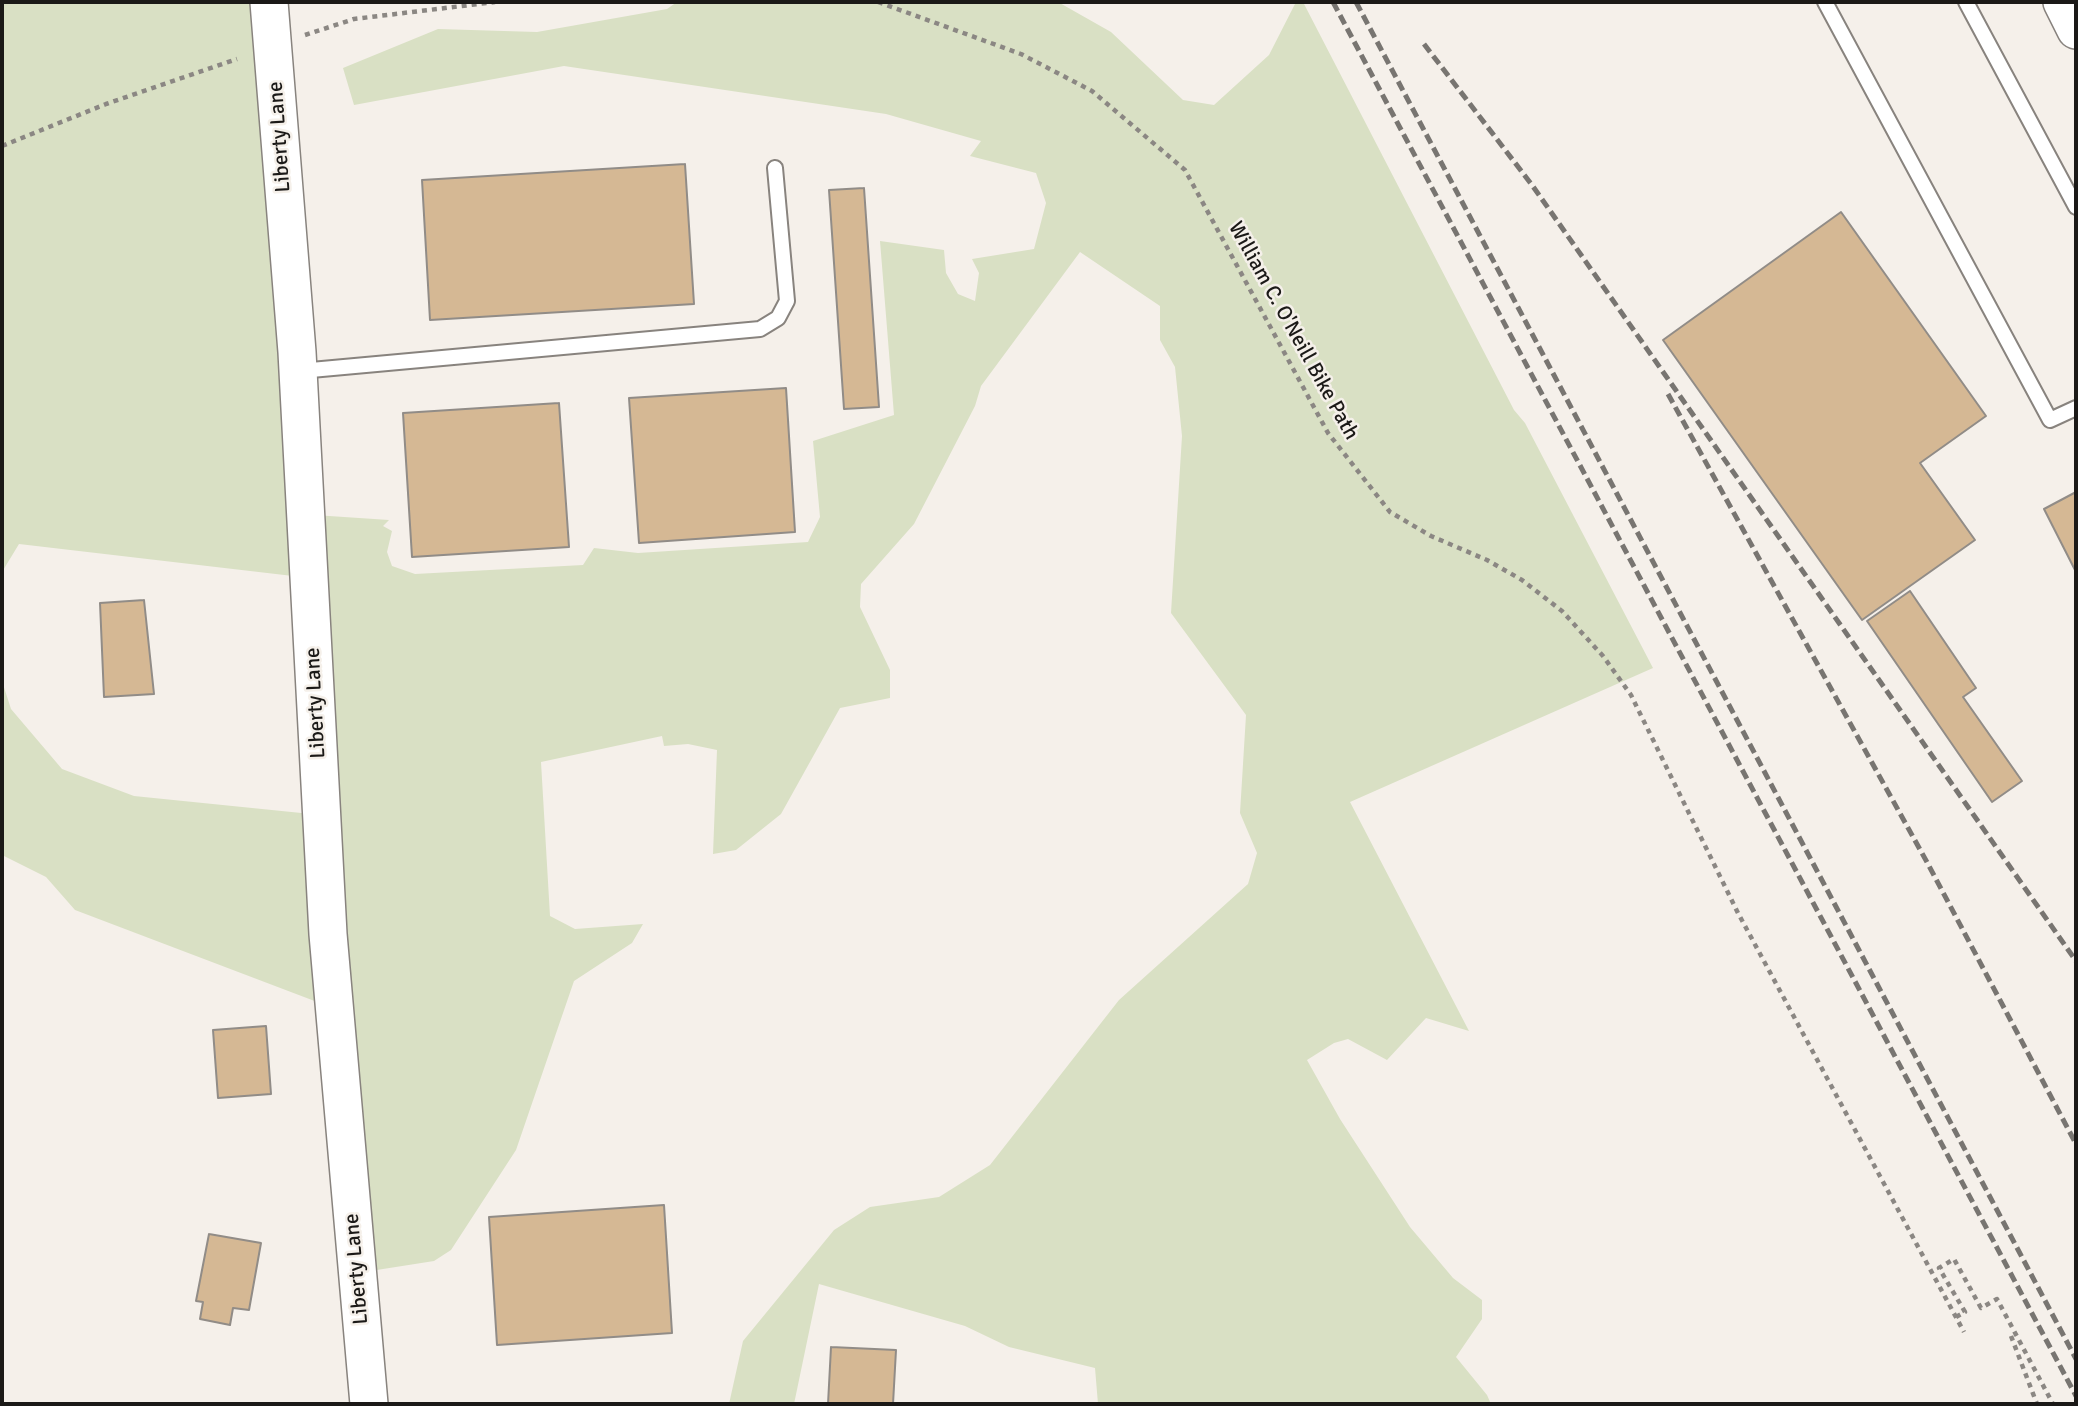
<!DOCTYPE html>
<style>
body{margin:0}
#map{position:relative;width:2078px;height:1406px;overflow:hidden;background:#f5f0ea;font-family:Signika,sans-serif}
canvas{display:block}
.frame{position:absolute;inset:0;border:4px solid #1b1917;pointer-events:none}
</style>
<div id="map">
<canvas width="2078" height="1406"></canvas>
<div class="frame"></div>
</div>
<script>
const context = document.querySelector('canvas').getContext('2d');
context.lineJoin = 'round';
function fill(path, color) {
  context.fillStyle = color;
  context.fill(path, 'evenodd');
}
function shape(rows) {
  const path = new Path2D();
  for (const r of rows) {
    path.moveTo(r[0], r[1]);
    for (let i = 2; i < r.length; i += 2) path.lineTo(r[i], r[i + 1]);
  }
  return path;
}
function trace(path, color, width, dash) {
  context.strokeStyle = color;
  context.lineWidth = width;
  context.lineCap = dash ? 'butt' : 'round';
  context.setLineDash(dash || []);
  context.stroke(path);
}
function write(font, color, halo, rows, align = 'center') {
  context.font = font + ' Signika,sans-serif';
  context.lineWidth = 5;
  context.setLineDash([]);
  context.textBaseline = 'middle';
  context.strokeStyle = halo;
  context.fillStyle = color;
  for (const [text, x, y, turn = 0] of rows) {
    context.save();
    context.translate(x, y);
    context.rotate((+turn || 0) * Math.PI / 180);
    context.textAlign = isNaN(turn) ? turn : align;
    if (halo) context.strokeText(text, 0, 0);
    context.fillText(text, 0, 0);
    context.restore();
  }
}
fill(shape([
 [2,2,269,2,314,515,389,520,383,526,392,531,387,552,392,566,415,574,583,565,594,548,638,553,808,542,820,517,813,441,894,415,880,241,944,250,946,273,958,294,975,301,979,273,972,259,1034,249,1046,203,1036,173,970,156,981,141,886,114,564,66,354,105,343,68,438,29,537,32,667,9,677,2,1058,2,1111,32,1183,100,1214,105,1269,55,1296,2,1303,2,1514,410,1525,423,1653,668,1350,802,1469,1031,1426,1018,1387,1060,1348,1039,1334,1043,1307,1060,1340,1119,1410,1227,1453,1278,1482,1300,1482,1319,1456,1357,1487,1395,1491,1404,1098,1404,1095,1368,1009,1347,965,1326,819,1284,794,1404,729,1404,743,1341,834,1230,870,1207,939,1197,990,1165,1119,1000,1248,884,1257,853,1240,813,1246,715,1171,613,1182,436,1175,367,1160,340,1160,306,1080,252,981,386,975,406,914,524,861,584,860,607,890,670,890,698,840,708,781,814,736,850,713,854,717,750,688,744,664,746,662,736,541,762,550,916,575,929,643,924,632,943,574,981,516,1150,451,1250,434,1261,364,1272,333,1008,75,910,46,877,2,855,2,681,11,709,62,769,134,796,321,815,310,578,19,544,2,572]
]), '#d9e0c4');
const building = shape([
 [685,164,694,304,430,320,422,180,685,164],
 [864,188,879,407,844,409,829,190,864,188],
 [1841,212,1986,416,1920,463,1975,540,1862,620,1663,340,1841,212],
 [786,388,795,532,639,543,629,398,786,388],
 [559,403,569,547,412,557,403,413,559,403],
 [2076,492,2076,572,2044,509,2076,492],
 [1910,591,1976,688,1963,697,2022,781,1992,802,1867,621,1910,591],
 [144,600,154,694,104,697,100,603,144,600],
 [266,1026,271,1094,218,1098,213,1030,266,1026],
 [664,1205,672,1333,497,1345,489,1217,664,1205],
 [209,1234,261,1243,249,1310,233,1308,230,1325,200,1319,203,1302,196,1301,209,1234],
 [831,1347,896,1350,893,1404,828,1404,831,1347]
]);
fill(building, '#d5b894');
trace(building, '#918c87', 2);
const lane = shape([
 [1825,2,2050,420,2076,408],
 [1966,2,2076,207],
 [300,371,760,329,778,318,787,301,775,168]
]);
const secondary = shape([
 [269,2,297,352,328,934,369,1404],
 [2062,2,2076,30]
]);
trace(lane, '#88837e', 18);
trace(secondary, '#88837e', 40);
trace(shape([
 [878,2,1021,54,1092,91,1185,170,1328,433,1390,512,1431,536,1487,560,1522,580,1562,611,1603,656,1631,695,1738,913,1964,1332],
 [305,35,354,19,495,2],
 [2,146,106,104,237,59],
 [1956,1317,1965,1312,1939,1268,1954,1259,1981,1308,1997,1299,2053,1404],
 [2011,1336,2037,1404]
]), '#8b8783', 4.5, [5, 5]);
trace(lane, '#fff', 14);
trace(secondary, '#fff', 37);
trace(shape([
 [1333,2,2076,1396],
 [1356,2,2076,1359],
 [1424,44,1532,185,2076,961],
 [1668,394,1928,864,2076,1144]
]), '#787571', 5, [10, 5]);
write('21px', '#1b1917', '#f5f0ea', [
 ["Liberty Lane",280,137,-94],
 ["William C. O'Neill Bike Path",1293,331,61],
 ["Liberty Lane",316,703,-93],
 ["Liberty Lane",357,1269,-95]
]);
</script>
